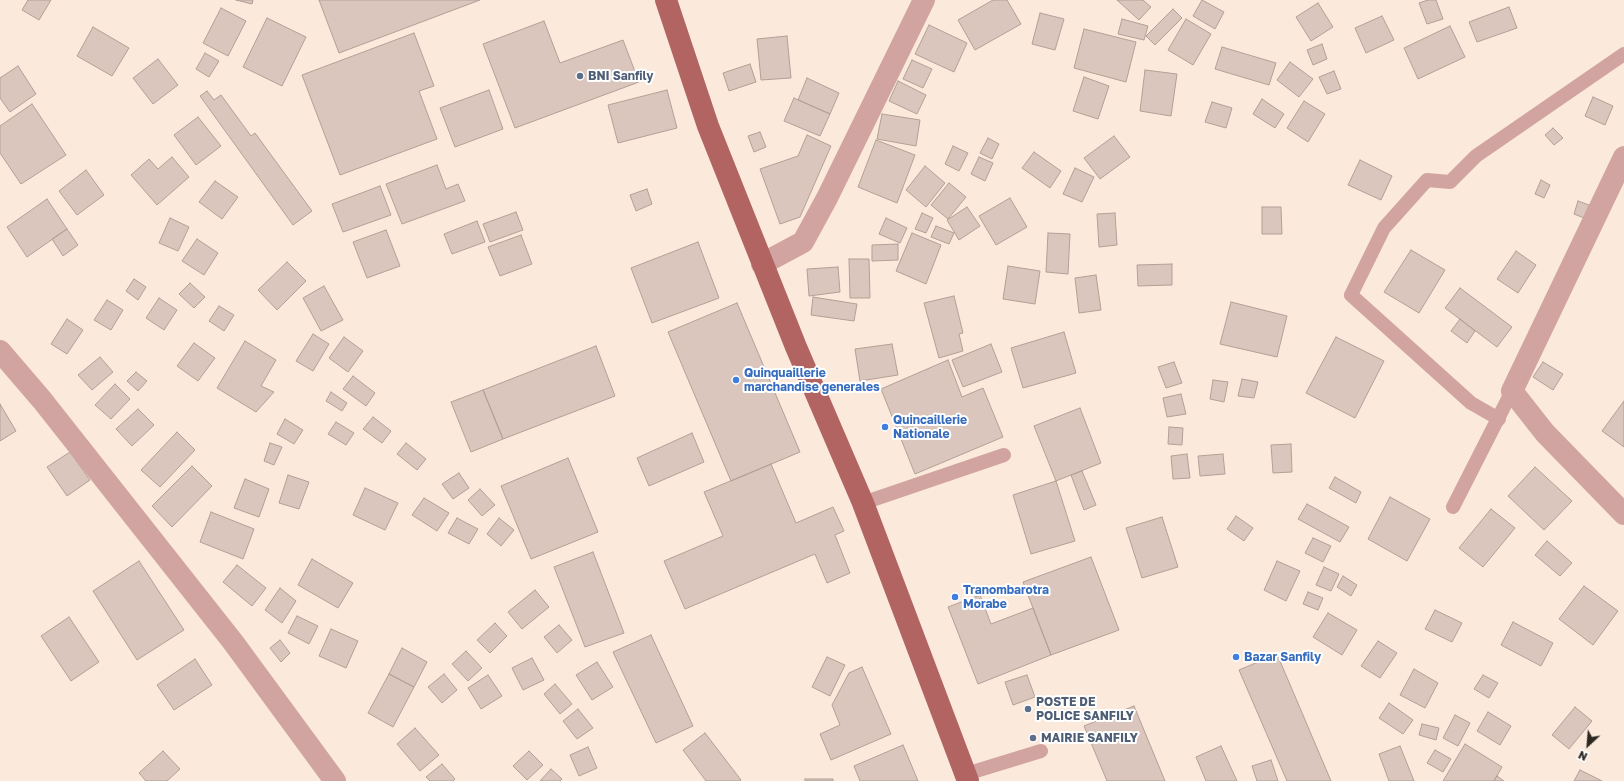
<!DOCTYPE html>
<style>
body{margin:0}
#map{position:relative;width:1624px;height:781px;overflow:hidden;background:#fbeadc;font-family:"Golos Text",sans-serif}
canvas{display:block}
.north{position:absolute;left:1568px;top:725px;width:40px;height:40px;-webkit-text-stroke:3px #fff;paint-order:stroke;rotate:206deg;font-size:11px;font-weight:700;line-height:16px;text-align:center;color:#2d2721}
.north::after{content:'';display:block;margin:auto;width:14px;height:18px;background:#2d2721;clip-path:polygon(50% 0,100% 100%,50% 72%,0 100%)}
</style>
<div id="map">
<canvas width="1624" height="781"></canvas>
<div class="north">N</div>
</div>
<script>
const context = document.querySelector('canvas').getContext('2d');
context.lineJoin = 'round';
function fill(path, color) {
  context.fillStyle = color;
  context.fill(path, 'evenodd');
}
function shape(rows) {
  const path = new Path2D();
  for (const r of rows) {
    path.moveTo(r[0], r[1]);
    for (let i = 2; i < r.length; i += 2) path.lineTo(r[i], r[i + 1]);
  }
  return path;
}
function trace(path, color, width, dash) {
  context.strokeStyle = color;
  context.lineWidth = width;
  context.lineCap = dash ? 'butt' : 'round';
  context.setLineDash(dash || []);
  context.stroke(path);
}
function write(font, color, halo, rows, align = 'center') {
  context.font = font + ' "Golos Text",sans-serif';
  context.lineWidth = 4;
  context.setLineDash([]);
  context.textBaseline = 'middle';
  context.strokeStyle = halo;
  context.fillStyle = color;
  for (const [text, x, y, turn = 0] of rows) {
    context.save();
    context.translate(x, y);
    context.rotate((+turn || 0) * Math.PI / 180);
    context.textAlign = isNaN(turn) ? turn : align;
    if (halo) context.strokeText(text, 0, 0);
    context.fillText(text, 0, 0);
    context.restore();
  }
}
const building = shape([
 [28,0,51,0,39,20,22,10,28,0],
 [236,0,253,0,252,4,236,0],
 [319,0,480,0,339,53,319,0],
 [993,0,1007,0,1021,24,975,50,958,20,993,0],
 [1117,0,1143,0,1151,7,1139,20,1117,0],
 [1202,0,1224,12,1215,29,1193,16,1202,0],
 [1428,0,1436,0,1443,19,1427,24,1419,3,1428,0],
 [1318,3,1333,27,1311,41,1296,17,1318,3],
 [1509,7,1517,28,1477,42,1469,22,1509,7],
 [221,8,246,21,228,56,203,43,221,8],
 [1173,9,1182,18,1155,45,1146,36,1173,9],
 [1040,13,1064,19,1055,50,1032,44,1040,13],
 [1382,16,1394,40,1366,53,1355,28,1382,16],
 [267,18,306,37,282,86,243,67,267,18],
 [1122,19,1148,26,1144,40,1118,34,1122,19],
 [1186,19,1211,34,1193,65,1168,50,1186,19],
 [544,21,560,63,623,40,639,82,515,128,483,44,544,21],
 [929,25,967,43,954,72,915,54,929,25],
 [1450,26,1465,57,1418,79,1404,48,1450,26],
 [93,27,129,48,112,76,77,56,93,27],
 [1084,29,1136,42,1126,82,1074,68,1084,29],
 [414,33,434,86,419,91,437,139,340,175,302,75,414,33],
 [787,36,791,78,761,80,757,39,787,36],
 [1322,44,1327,59,1313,65,1307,50,1322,44],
 [1222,47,1276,63,1269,85,1215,69,1222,47],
 [205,53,219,61,209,77,196,69,205,53],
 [158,59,178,85,153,104,133,78,158,59],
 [912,60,932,69,923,88,903,79,912,60],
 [1290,62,1313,79,1299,97,1277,80,1290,62],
 [750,64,756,82,729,91,723,73,750,64],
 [18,66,36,94,10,112,0,98,0,78,18,66],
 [1145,70,1177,74,1171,116,1140,111,1145,70],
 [1334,71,1341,89,1327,94,1319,77,1334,71],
 [1084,77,1109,86,1098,119,1073,111,1084,77],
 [807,78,839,93,830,114,798,100,807,78],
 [898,81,926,95,917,114,889,101,898,81],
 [489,90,503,129,455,147,440,108,489,90],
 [667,90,677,128,618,143,608,105,667,90],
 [207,91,214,100,221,95,251,136,255,133,312,211,293,225,200,96,207,91],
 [1593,97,1613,106,1605,125,1585,116,1593,97],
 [794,98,830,114,820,136,784,121,794,98],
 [1262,99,1284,114,1275,128,1253,114,1262,99],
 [1304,101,1325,114,1308,142,1287,128,1304,101],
 [1212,102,1232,108,1226,128,1205,122,1212,102],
 [32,104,66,155,21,184,0,153,0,126,32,104],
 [882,114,920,120,916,146,877,139,882,114],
 [198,117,221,146,196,165,174,135,198,117],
 [1553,128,1563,138,1554,145,1545,135,1553,128],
 [760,132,766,147,754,152,748,136,760,132],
 [807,135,831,146,800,217,780,224,760,169,798,156,807,135],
 [1114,136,1130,157,1100,179,1084,158,1114,136],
 [988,138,999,144,992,159,980,153,988,138],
 [876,140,915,155,897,203,858,187,876,140],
 [953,146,968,153,959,171,945,164,953,146],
 [1034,152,1061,171,1050,188,1022,168,1034,152],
 [172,157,189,177,157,205,131,175,149,159,158,169,172,157],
 [979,157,993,163,985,181,971,174,979,157],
 [1360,160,1392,176,1381,200,1348,185,1360,160],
 [437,165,446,189,458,184,465,201,402,224,386,184,437,165],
 [925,166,945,183,926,207,906,190,925,166],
 [1075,168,1094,177,1082,202,1063,194,1075,168],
 [86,170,104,195,77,215,59,191,86,170],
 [1541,180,1550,185,1544,198,1535,194,1541,180],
 [215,181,238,197,222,219,199,202,215,181],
 [949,183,966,197,948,219,931,205,949,183],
 [380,186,391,215,343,232,332,204,380,186],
 [647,189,652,204,636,211,630,195,647,189],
 [1010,198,1027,227,996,245,979,216,1010,198],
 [47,199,67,229,27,257,7,227,47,199],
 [1578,201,1589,205,1584,218,1574,214,1578,201],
 [967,207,980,226,959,240,947,220,967,207],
 [1262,207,1281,207,1282,234,1262,234,1262,207],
 [516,212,523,230,490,242,483,224,516,212],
 [922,213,933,218,926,233,915,229,922,213],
 [1115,213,1117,245,1099,247,1097,214,1115,213],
 [170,218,189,227,178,251,159,243,170,218],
 [886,218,907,228,900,243,879,234,886,218],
 [477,221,485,242,452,254,444,234,477,221],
 [936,226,954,233,949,244,931,237,936,226],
 [67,229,78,245,63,256,52,239,67,229],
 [386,230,400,266,367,278,353,242,386,230],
 [912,233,941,245,926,284,896,271,912,233],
 [1048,233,1070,234,1068,274,1046,272,1048,233],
 [521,235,532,264,500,276,488,247,521,235],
 [197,239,218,253,204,275,182,261,197,239],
 [698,242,719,298,652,323,631,268,698,242],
 [898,244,898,260,872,261,872,245,898,244],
 [1411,250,1445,270,1419,313,1384,292,1411,250],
 [1516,251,1536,265,1518,293,1497,279,1516,251],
 [849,259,869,259,870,298,850,298,849,259],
 [287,262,306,281,277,310,258,290,287,262],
 [1172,264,1172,285,1138,286,1137,265,1172,264],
 [1008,266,1040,271,1035,304,1003,299,1008,266],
 [838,267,840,292,809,296,807,269,838,267],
 [1096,275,1101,310,1079,313,1075,278,1096,275],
 [134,279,146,287,138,300,126,291,134,279],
 [190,283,205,297,194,308,179,294,190,283],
 [324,286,343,320,321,331,303,298,324,286],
 [1460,288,1512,327,1497,347,1445,308,1460,288],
 [954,296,963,333,959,334,963,351,939,358,924,303,954,296],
 [813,297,857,304,854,321,811,315,813,297],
 [159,298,177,310,164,330,146,318,159,298],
 [107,300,123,310,111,330,94,320,107,300],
 [1231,302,1287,316,1277,357,1220,344,1231,302],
 [737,303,800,452,731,481,668,332,737,303],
 [219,306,234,315,224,331,209,321,219,306],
 [67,319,83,330,67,354,51,344,67,319],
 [1460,319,1475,331,1467,343,1451,331,1460,319],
 [1064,332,1076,373,1023,388,1011,348,1064,332],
 [313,334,329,344,313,371,296,361,313,334],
 [344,337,363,351,348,372,329,358,344,337],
 [1336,337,1384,361,1355,418,1306,393,1336,337],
 [245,341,276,360,261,386,274,392,256,412,217,388,245,341],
 [194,343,215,358,198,381,177,366,194,343],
 [892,344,898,375,860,381,855,349,892,344],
 [991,344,1002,372,963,387,952,360,991,344],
 [596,346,615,396,503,439,483,390,596,346],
 [100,357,113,372,92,390,78,375,100,357],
 [948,360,962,397,983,388,1003,437,915,474,881,389,948,360],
 [1174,362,1182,383,1166,388,1158,367,1174,362],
 [1543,362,1563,374,1553,390,1533,377,1543,362],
 [136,372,147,381,138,391,127,381,136,372],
 [353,376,375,393,366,406,343,389,353,376],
 [1242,379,1258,382,1254,398,1238,396,1242,379],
 [1213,380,1228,382,1224,402,1210,399,1213,380],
 [115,384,130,399,111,419,95,405,115,384],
 [483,390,503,439,471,452,451,402,483,390],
 [331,392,347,403,342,411,326,401,331,392],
 [1181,394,1186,414,1167,417,1163,398,1181,394],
 [1624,401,1624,447,1602,431,1624,401],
 [0,404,16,431,0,441,0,404],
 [1080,408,1101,463,1056,481,1034,426,1080,408],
 [138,409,154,425,132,446,116,429,138,409],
 [373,417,391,431,382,443,363,429,373,417],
 [285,419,303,430,294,444,277,434,285,419],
 [336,422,354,433,346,445,328,434,336,422],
 [1169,427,1183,428,1182,445,1168,444,1169,427],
 [177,432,195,450,160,487,141,470,177,432],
 [692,433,704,462,649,486,637,458,692,433],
 [270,443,282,447,274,465,264,461,270,443],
 [406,443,426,459,417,470,397,454,406,443],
 [1291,444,1292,472,1273,473,1271,445,1291,444],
 [70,452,90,480,67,496,47,467,70,452],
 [1187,454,1190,478,1173,479,1171,456,1187,454],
 [1223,454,1225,474,1200,476,1198,456,1223,454],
 [568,458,598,532,531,559,501,486,568,458],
 [771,464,796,523,833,507,844,531,835,535,850,573,827,583,815,554,685,609,664,561,723,536,704,492,771,464],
 [192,466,212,486,172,527,152,506,192,466],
 [1535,467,1572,501,1544,530,1508,496,1535,467],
 [1082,471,1096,505,1084,510,1071,475,1082,471],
 [459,473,469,488,453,499,442,484,459,473],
 [288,475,309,482,299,509,279,503,288,475],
 [1335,477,1361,492,1356,503,1329,488,1335,477],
 [245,479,269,489,259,517,234,508,245,479],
 [1056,481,1075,541,1031,554,1013,495,1056,481],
 [365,488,398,503,385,530,353,515,365,488],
 [480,489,495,505,482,516,468,500,480,489],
 [1390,497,1430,519,1407,561,1368,539,1390,497],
 [424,498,449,513,437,531,412,515,424,498],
 [1307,504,1349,527,1340,542,1298,519,1307,504],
 [1491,509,1515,528,1483,567,1459,548,1491,509],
 [211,512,254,529,243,559,200,542,211,512],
 [1236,516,1253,528,1244,541,1227,529,1236,516],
 [1162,517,1178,567,1142,578,1126,528,1162,517],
 [457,518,478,529,469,544,448,533,457,518],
 [499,518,514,530,501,546,487,534,499,518],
 [1313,538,1331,546,1323,562,1305,553,1313,538],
 [1547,541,1572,563,1560,576,1535,555,1547,541],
 [593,552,624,633,585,647,554,567,593,552],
 [1091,557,1119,630,1051,655,1023,582,1091,557],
 [312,559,353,583,338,608,298,585,312,559],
 [139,561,184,630,137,660,93,591,139,561],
 [1277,561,1300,571,1286,601,1264,590,1277,561],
 [237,565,266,588,252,606,223,582,237,565],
 [1324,567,1339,574,1331,591,1316,585,1324,567],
 [1343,576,1357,585,1351,596,1337,587,1343,576],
 [1584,586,1618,611,1593,645,1559,619,1584,586],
 [280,588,296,601,282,623,265,610,280,588],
 [535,590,549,607,522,629,508,612,535,590],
 [1308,592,1323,598,1318,610,1303,604,1308,592],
 [980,595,991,624,1033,608,1051,655,978,684,948,607,980,595],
 [1435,610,1462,623,1452,642,1425,629,1435,610],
 [1328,613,1357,630,1342,655,1313,637,1328,613],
 [297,616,318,626,309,644,288,633,297,616],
 [69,617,99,662,71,681,41,636,69,617],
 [1513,622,1553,643,1541,666,1501,645,1513,622],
 [495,623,507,636,490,653,477,640,495,623],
 [559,625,572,640,557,653,544,637,559,625],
 [331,629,358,641,346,668,319,656,331,629],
 [651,635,693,726,656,743,613,652,651,635],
 [280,640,290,653,281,662,270,648,280,640],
 [1378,641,1397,653,1380,678,1361,666,1378,641],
 [402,648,427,662,414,687,389,674,402,648],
 [466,651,482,668,468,681,452,664,466,651],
 [1277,654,1331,781,1287,781,1239,670,1277,654],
 [827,657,845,665,830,696,812,687,827,657],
 [532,658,544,680,523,690,512,668,532,658],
 [195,659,212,685,174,710,157,685,195,659],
 [597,662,613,687,592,700,576,675,597,662],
 [862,667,891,734,831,760,820,734,840,725,832,705,849,673,862,667],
 [1414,669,1438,683,1425,708,1400,695,1414,669],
 [389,674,414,687,393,727,368,713,389,674],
 [444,674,457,690,442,703,428,687,444,674],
 [488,675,502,696,481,709,468,688,488,675],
 [1027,675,1035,697,1013,705,1005,682,1027,675],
 [1483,675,1498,683,1489,698,1474,689,1483,675],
 [555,684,572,704,560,714,544,694,555,684],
 [1389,703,1413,720,1403,734,1379,718,1389,703],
 [1134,706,1165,781,1107,781,1084,726,1134,706],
 [1575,707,1592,721,1569,749,1552,735,1575,707],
 [578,709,593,728,577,739,563,721,578,709],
 [1488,712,1511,726,1500,745,1477,731,1488,712],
 [1455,715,1470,723,1458,746,1443,738,1455,715],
 [1422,724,1439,728,1436,740,1419,735,1422,724],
 [415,728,439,755,420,771,397,744,415,728],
 [705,733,741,780,740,781,706,781,683,750,705,733],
 [1465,744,1502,767,1494,781,1443,781,1465,744],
 [903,745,918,781,860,781,854,766,903,745],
 [1221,746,1237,781,1206,781,1196,757,1221,746],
 [1400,746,1414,781,1389,781,1379,754,1400,746],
 [588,747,597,768,579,776,570,755,588,747],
 [1435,750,1451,759,1443,772,1427,763,1435,750],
 [163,751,180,769,167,781,146,781,139,773,163,751],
 [529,751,543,765,527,780,513,766,529,751],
 [1271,760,1278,781,1257,781,1252,766,1271,760],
 [442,764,455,779,453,781,430,781,426,777,442,764],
 [551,769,562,779,560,781,540,781,551,769],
 [1580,770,1602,781,1574,781,1580,770],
 [1497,776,1504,781,1494,781,1497,776],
 [805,779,833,779,833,781,805,781,805,779]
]);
fill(building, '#dac6bc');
trace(building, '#b39f96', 1);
trace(shape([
 [1499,419,1471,403,1351,295,1384,228,1427,180,1450,182,1476,156,1624,54],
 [863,503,1004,455],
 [1453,507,1512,391],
 [966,774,1041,751]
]), '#d1a4a2', 14);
trace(shape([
 [1624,157,1512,391,1545,433,1624,514],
 [762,264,803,242,827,198,924,0]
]), '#d1a4a2', 22);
trace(shape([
 [0,351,42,400,233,642,335,781]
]), '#d1a4a2', 22);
trace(shape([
 [666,0,708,126,796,347,863,503,968,781]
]), '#b26463', 22);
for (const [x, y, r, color] of [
 [580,76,4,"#5c6f8a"],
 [736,380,4,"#3f7fe0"],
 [885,427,4,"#3f7fe0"],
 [955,597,4,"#3f7fe0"],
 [1236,657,4,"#3f7fe0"],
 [1028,709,4,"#5c6f8a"],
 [1033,738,4,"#5c6f8a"]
]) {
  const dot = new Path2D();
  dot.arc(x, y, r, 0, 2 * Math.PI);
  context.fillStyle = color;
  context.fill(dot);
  trace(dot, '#fff', 1.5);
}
write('bold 12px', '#4e5e75', '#fff', [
 ["BNI Sanfily",588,76],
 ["POSTE DE",1036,702],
 ["POLICE SANFILY",1036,716],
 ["MAIRIE SANFILY",1041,738]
], 'left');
write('bold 12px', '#366cbe', '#fff', [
 ["Quinquaillerie",744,373],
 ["marchandise generales",744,387],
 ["Quincaillerie",893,420],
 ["Nationale",893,434],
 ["Tranombarotra",963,590],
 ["Morabe",963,604],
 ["Bazar Sanfily",1244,657]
], 'left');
</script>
